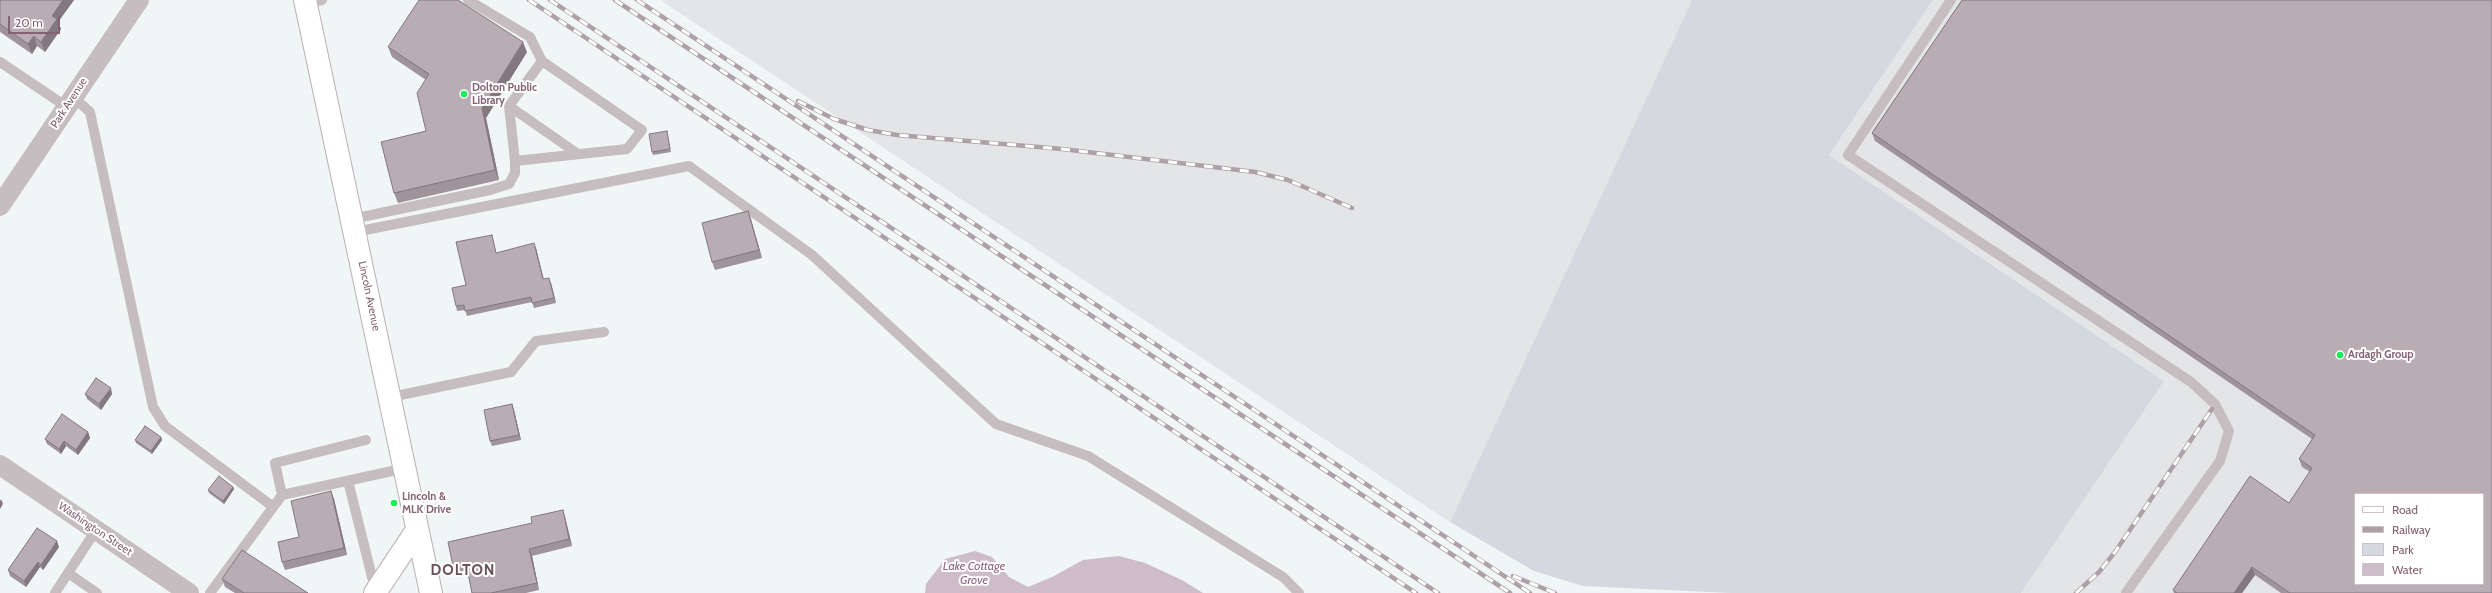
<!DOCTYPE html>
<style>
body{margin:0}
#map{position:relative;width:2492px;height:593px;overflow:hidden;background:#f0f5f5;font-family:Cabin,sans-serif}
canvas{display:block}
.legend{position:absolute;left:2354px;top:493px;width:130px;height:92px;box-sizing:border-box;background:#fff;border:1px solid #cec0c7;margin:0;padding:5px 7px;list-style:none;font-size:12px;color:#846273}
.legend li{display:flex;align-items:center;gap:8px;height:20px}
.legend b{width:20px;border:1px solid #cec0c7}
.scale{position:absolute;left:8px;top:16px;width:52px;height:18px;box-sizing:border-box;border:2px solid #846273;border-top:0;padding-left:5px;font-size:12px;line-height:14px;white-space:nowrap;color:#846273;-webkit-text-stroke:3px #fff;paint-order:stroke}
</style>
<div id="map">
<canvas width="2492" height="593"></canvas>
<ul class="legend">
<li><b style="height:5px;background:#fff"></b>Road</li>
<li><b style="height:5px;background:#ada0a6"></b>Railway</li>
<li><b style="height:11px;background:#d4d8df"></b>Park</li>
<li><b style="height:11px;background:#cebdc9"></b>Water</li>
</ul>
<div class="scale">20 m</div>
</div>
<script>
const context = document.querySelector('canvas').getContext('2d');
context.lineJoin = 'round';
function fill(path, color) {
  context.fillStyle = color;
  context.fill(path, 'evenodd');
}
function shape(rows) {
  const path = new Path2D();
  for (const r of rows) {
    path.moveTo(r[0], r[1]);
    for (let i = 2; i < r.length; i += 2) path.lineTo(r[i], r[i + 1]);
  }
  return path;
}
function trace(path, color, width, dash) {
  context.strokeStyle = color;
  context.lineWidth = width;
  context.lineCap = dash ? 'butt' : 'round';
  context.setLineDash(dash || []);
  context.stroke(path);
}
function write(font, color, halo, rows, align = 'center') {
  context.font = font + ' Cabin,sans-serif';
  context.lineWidth = 4;
  context.setLineDash([]);
  context.textBaseline = 'middle';
  context.strokeStyle = halo;
  context.fillStyle = color;
  for (const [text, x, y, turn = 0] of rows) {
    context.save();
    context.translate(x, y);
    context.rotate((+turn || 0) * Math.PI / 180);
    context.textAlign = isNaN(turn) ? turn : align;
    if (halo) context.strokeText(text, 0, 0);
    context.fillText(text, 0, 0);
    context.restore();
  }
}
fill(shape([
 [660,0,1692,0,1450,522],
 [1933,0,2492,0,2492,593,2021,593,2164,381,1829,155],
 [2355,494,2483,494,2483,584,2355,584]
]), '#e4e5e6');
fill(shape([
 [1692,0,1933,0,1829,155,2164,381,2021,593,1731,593,1583,586,1534,571,1450,522]
]), '#d4d8df');
fill(shape([
 [975,551,992,557,1009,577,1028,587,1052,577,1083,560,1119,556,1145,563,1182,580,1203,593,925,593,926,584,945,559]
]), '#cebdc9');
const secondary = shape([
 [305,0,431,593],
 [375,593,417,530]
]);
trace(secondary, '#bbafb5', 24);
trace(shape([
 [1951,0,1848,155,2191,382,2215,404,2229,431,2220,461,2126,593],
 [306,3,322,0],
 [0,62,67,107],
 [73,97,90,112,153,407,165,426,272,506],
 [509,106,578,154],
 [515,161,509,106,542,61],
 [352,219,490,190,509,184,515,173,515,161,627,149,642,130,542,61,530,37,468,0],
 [355,232,689,166,812,255,996,424,1088,456,1283,577,1299,593],
 [391,397,511,372,536,341,604,332],
 [366,440,275,463,282,495,406,468],
 [348,481,375,589],
 [68,573,97,593],
 [55,593,96,530],
 [210,593,282,495]
]), '#c6bdc1', 10);
trace(shape([
 [0,206,139,0],
 [0,465,189,593]
]), '#c6bdc1', 20);
trace(secondary, '#fff', 22);
const rail = shape([
 [529,0,1416,593],
 [550,0,1438,593],
 [615,0,1510,593],
 [637,0,1530,593],
 [798,101,834,119,868,130,897,135,1062,149,1255,172,1288,180,1352,208],
 [1513,576,1555,593],
 [2076,593,2099,572,2115,552,2212,409]
]);
trace(rail, '#ada0a6', 4.5);
trace(rail, '#fff', 3, [9]);
fill(shape([
 [0,0,74,0,58,22,61,29,45,52,37,46,32,54,0,32],
 [1962,0,2492,593,2281,593,2255,575,2242,593,2174,593,2173,590,2289,503,2310,472,2302,467,2299,459,2312,439,1875,141,1872,133],
 [388,47,527,52,486,118,499,180,398,203,394,193,426,131,426,80,392,57],
 [667,131,671,152,653,155,652,152],
 [748,211,762,258,715,270,712,262],
 [492,235,496,253,536,248,543,279,551,283,556,303,534,308,532,302,467,316,465,310,457,311,456,306,466,285],
 [85,394,112,394,101,410,87,399],
 [512,404,514,410,521,440,492,446,490,441],
 [88,432,90,438,78,455,66,446,61,454,47,444,45,439],
 [161,437,162,440,152,454,136,443,135,440],
 [233,487,234,489,224,504,209,493,208,490],
 [331,491,334,499,347,555,285,570,282,562],
 [565,517,572,546,532,556,539,590,526,593,472,593,467,570,456,573,453,566],
 [59,547,43,570,40,567,26,587,10,576,8,570],
 [222,579,308,593,235,593,225,587]
]), '#9f949a');
fill(shape([
 [63,0,74,0,58,22,61,29,45,52,41,42,52,16],
 [34,36,37,46,32,54,28,44],
 [523,42,527,52,486,118,499,180,495,170,482,108],
 [748,211,751,219,762,258,759,250],
 [534,243,536,248,545,284,543,279],
 [549,278,551,283,556,303,554,298],
 [111,388,112,394,101,410,99,404],
 [512,404,514,410,521,440,519,435],
 [88,432,90,438,78,455,76,450],
 [161,437,162,440,152,454,151,451],
 [64,441,66,446,61,454,59,449],
 [233,487,234,489,224,504,223,501],
 [331,491,334,499,347,555,344,548],
 [1,499,3,504,0,509,0,501],
 [563,510,565,517,572,546,569,539],
 [57,541,59,547,43,570,41,565],
 [529,549,532,556,539,590,537,583],
 [38,562,40,567,26,587,24,581],
 [2252,567,2255,575,2242,593,2234,593]
]), '#82787d');
const building = shape([
 [0,0,63,0,52,16,57,19,41,42,34,36,28,44,0,24,0,0],
 [419,0,458,0,523,42,482,108,495,170,394,193,381,142,426,131,417,93,429,74,388,47,419,0],
 [1962,0,2492,0,2492,593,2290,593,2252,567,2234,593,2177,593,2173,590,2250,476,2289,503,2312,468,2299,459,2315,435,1872,133,1962,0],
 [2355,494,2483,494,2483,584,2355,584,2355,494],
 [667,131,670,149,652,152,649,134,667,131],
 [748,211,759,250,712,262,702,223,748,211],
 [492,235,496,253,534,243,543,279,549,278,554,298,532,303,531,297,465,311,464,305,456,306,452,288,466,285,456,242,492,235],
 [96,378,111,388,99,404,85,394,96,378],
 [512,404,519,435,490,441,484,410,512,404],
 [62,414,88,432,76,450,64,441,59,449,45,439,62,414],
 [145,426,161,437,151,451,135,440,145,426],
 [219,476,233,487,223,501,208,490,219,476],
 [331,491,344,548,282,562,278,542,299,537,291,501,331,491],
 [563,510,569,539,529,549,537,583,491,593,472,593,466,563,453,566,448,542,532,523,531,517,563,510],
 [37,528,57,541,41,565,38,562,24,581,8,570,37,528],
 [242,550,308,593,244,593,222,579,242,550]
]);
fill(building, '#b9acb3');
trace(building, '#82787d', 1);
for (const [x, y, r, color] of [
 [464,94,4,"#18ee55"],
 [2340,355,4,"#18ee55"],
 [394,503,4,"#18ee55"]
]) {
  const dot = new Path2D();
  dot.arc(x, y, r, 0, 2 * Math.PI);
  context.fillStyle = color;
  context.fill(dot);
  trace(dot, '#fff', 1.5);
}
write('bold 11px', '#846273', '#fff', [
 ["Dolton Public",472,88],
 ["Library",472,101],
 ["Ardagh Group",2348,355],
 ["Lincoln &",402,497],
 ["MLK Drive",402,510]
], 'left');
write('11px', '#846273', '#fff', [
 ["Park Avenue",69,103,-57],
 ["Lincoln Avenue",369,296,78],
 ["Washington Street",95,529,34]
]);
write('italic 12px', '#8f6682', '#fff', [
 ["Lake Cottage",974,566],
 ["Grove",974,580]
]);
context.letterSpacing = '1px';
write('bold 15px', '#68505c', '#fff', [
 ["DOLTON",463,571]
]);
context.letterSpacing = '0px';
</script>
